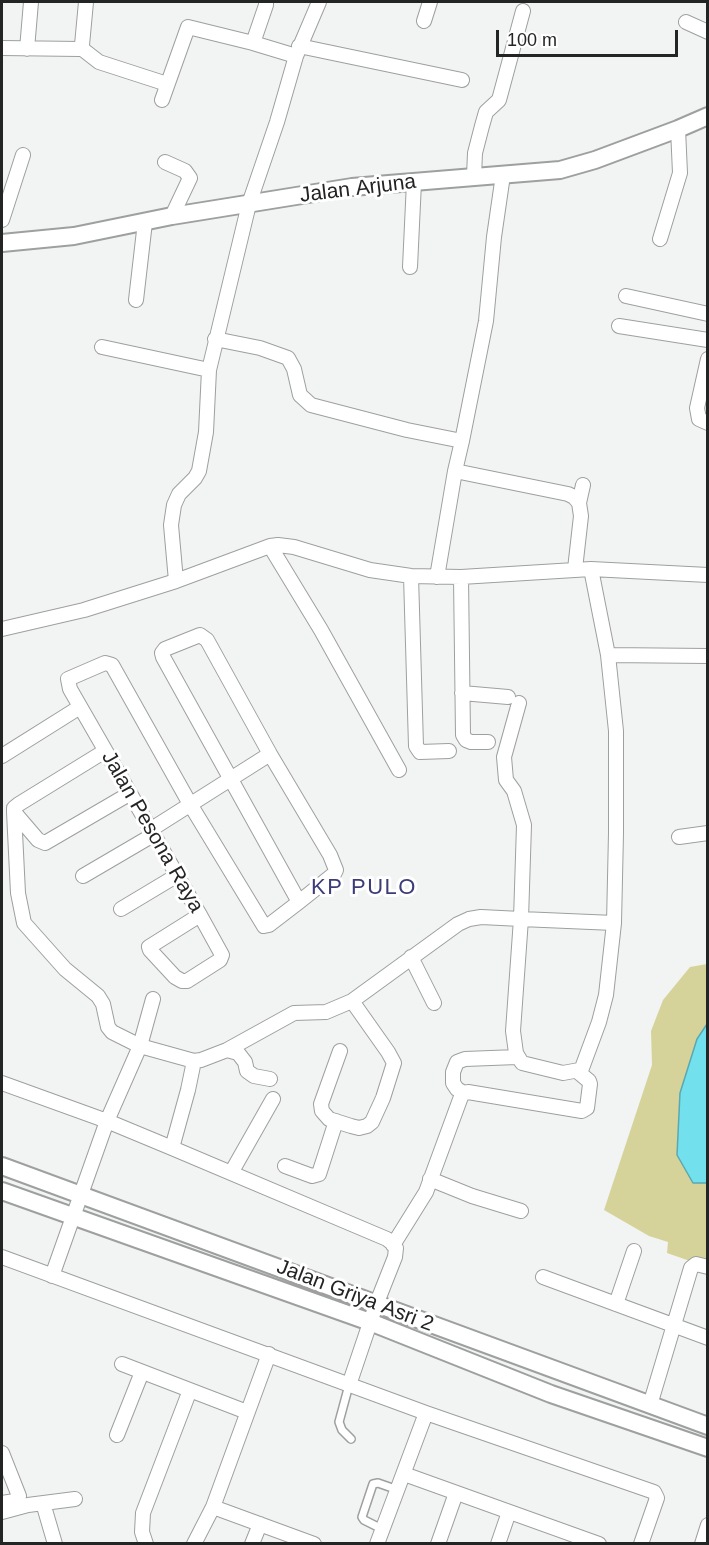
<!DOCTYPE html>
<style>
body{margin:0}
#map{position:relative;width:709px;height:1545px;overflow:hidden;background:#f1f4f2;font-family:Arial,sans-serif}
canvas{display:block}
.frame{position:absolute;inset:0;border:3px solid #232424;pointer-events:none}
.scale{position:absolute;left:496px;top:30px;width:182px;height:27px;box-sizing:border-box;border:3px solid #232424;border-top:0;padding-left:8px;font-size:18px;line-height:21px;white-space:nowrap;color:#232424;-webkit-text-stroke:4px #fff;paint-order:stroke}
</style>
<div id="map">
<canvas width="709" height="1545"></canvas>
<div class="frame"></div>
<div class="scale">100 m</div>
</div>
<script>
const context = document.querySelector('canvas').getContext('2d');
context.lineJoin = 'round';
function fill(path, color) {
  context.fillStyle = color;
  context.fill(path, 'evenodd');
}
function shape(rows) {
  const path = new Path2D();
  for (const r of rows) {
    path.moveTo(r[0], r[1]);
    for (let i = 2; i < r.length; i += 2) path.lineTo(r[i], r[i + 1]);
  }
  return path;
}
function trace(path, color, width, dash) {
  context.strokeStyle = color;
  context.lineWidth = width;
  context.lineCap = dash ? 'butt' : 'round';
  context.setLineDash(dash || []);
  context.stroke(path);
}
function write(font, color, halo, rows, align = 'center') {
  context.font = font + ' Arial,sans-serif';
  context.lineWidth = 6;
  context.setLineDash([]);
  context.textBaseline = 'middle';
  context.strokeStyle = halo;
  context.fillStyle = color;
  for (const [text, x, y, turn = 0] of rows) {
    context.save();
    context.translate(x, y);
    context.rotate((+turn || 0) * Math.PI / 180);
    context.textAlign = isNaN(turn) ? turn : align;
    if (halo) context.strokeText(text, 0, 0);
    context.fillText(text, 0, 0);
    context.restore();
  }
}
fill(shape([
 [707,964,707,1024,697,1039,693,1182,707,1183,707,1267,667,1253,668,1242,649,1236,604,1210,652,1065,651,1031,663,1000,690,967]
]), '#d6d39a');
const water = shape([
 [707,1024,707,1183,693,1183,677,1155,680,1093,697,1039,707,1024]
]);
fill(water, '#72e1ed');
trace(water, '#5aa8b1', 1.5);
const service = shape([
 [349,1385,339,1422,342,1430,351,1439],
 [382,1529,364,1520,362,1517,373,1484,378,1483,398,1490]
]);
const minor = shape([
 [266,2,266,5,253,43,296,56],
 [424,21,430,2],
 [686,22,708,32],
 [299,46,462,80],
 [2,48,80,49,82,45,86,2],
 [81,48,99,62,167,84],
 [27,49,31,2],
 [162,100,188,27,253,43],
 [165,162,185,171,190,178,172,216],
 [474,176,475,153,482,126,486,112,499,100,523,11],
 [2,220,23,155],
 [660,239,680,173,678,129],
 [410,267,414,182],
 [626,296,708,314],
 [136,300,145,222],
 [619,326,708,340],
 [215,339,260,348,288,358,294,369,300,395,311,405,407,430,462,441,455,471,568,494,574,497,579,503,581,516,575,569],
 [102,347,209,370],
 [708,359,697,408,699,419,708,423],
 [462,441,486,321,494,237,503,175],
 [579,503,583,485],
 [270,546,321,630,399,770],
 [591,569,608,655,616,731,616,833,614,923,606,995,599,1022,582,1068,579,1070,563,1073,522,1063,516,1053,513,1031,521,919,614,923],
 [411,576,416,746,420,752,449,751],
 [437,577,455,471],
 [461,577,463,735,466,740,471,742,488,742],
 [176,581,171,525,174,505,179,494,195,478,199,471,206,432,209,370,249,204,277,122,296,56,319,2],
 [2,629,84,610,176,581,270,546,278,545,294,547,370,570,411,576,461,577,591,569,708,575],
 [608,655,708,656],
 [462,693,508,697],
 [105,751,19,804,14,808,14,812,38,840,45,843,129,794],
 [2,756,80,707],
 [14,812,18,893,24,923,65,969,98,996,103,1004,108,1027,112,1032,140,1046,194,1061,201,1060,227,1050,294,1013,326,1012,352,1001,458,924,469,919,481,917,521,919,524,825,514,791,506,780,504,757,519,703],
 [150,830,270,754],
 [679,837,708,833],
 [83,876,153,835],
 [121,909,176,876],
 [200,915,149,947,150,950,175,977,182,981,187,981,220,960,222,955,200,915,70,689,68,679,105,663,112,665,190,804,264,926,269,925,299,902,334,874,336,870,330,855,270,754,207,640,200,635,165,649,162,653,163,657,299,902],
 [411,957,434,1003],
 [227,1050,238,1053,245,1062,247,1071,254,1076,270,1079],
 [340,1051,321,1104,322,1111,329,1119,351,1126,359,1128,367,1126,372,1122,383,1098,394,1063,388,1052,352,1001],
 [2,1083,107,1121,172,1148,387,1239,392,1243,396,1248,395,1257,376,1305,349,1385],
 [464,1093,457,1089,453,1083,453,1072,457,1062,465,1059,517,1057],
 [172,1148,188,1090,194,1061],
 [285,1166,312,1176,319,1174,336,1121],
 [231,1173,273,1099],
 [430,1179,472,1196,521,1211],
 [393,1245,426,1192,462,1094,468,1092,582,1111,587,1108,590,1084,589,1081,577,1071],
 [2,1257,426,1413,654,1492,657,1498,641,1544],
 [52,1276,107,1121,140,1046,153,999],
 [543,1277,708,1338],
 [616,1304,634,1251],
 [122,1364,247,1412],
 [650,1405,691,1268,696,1264,708,1267],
 [117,1435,142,1372],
 [2,1453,19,1496,15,1501,2,1503],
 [404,1474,599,1544],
 [43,1503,55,1544],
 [213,1507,314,1544],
 [2,1512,28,1505,75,1499],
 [146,1544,142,1532,143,1513,190,1390],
 [194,1544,213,1507,269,1354],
 [252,1544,260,1524],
 [377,1544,426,1413],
 [438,1544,456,1493],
 [498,1544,509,1512],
 [702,1544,708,1525]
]);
const tertiary = shape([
 [2,243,74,236,172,216,352,187,560,170,595,160,678,129,708,116],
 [2,1166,708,1426],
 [2,1191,370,1322,551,1394,708,1448]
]);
trace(service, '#9da09e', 10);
trace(minor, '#9da09e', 16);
trace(tertiary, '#9da09e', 20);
trace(service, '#fff', 7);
trace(minor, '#fff', 14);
trace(tertiary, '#fff', 16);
write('21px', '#232424', '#fff', [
 ["Jalan Arjuna",358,189,-7],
 ["Jalan Pesona Raya",152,832,60],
 ["Jalan Griya Asri 2",355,1296,21]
]);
context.letterSpacing = '1.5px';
write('22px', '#3c3c78', '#fff', [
 ["KP PULO",364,888]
]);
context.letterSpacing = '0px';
</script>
